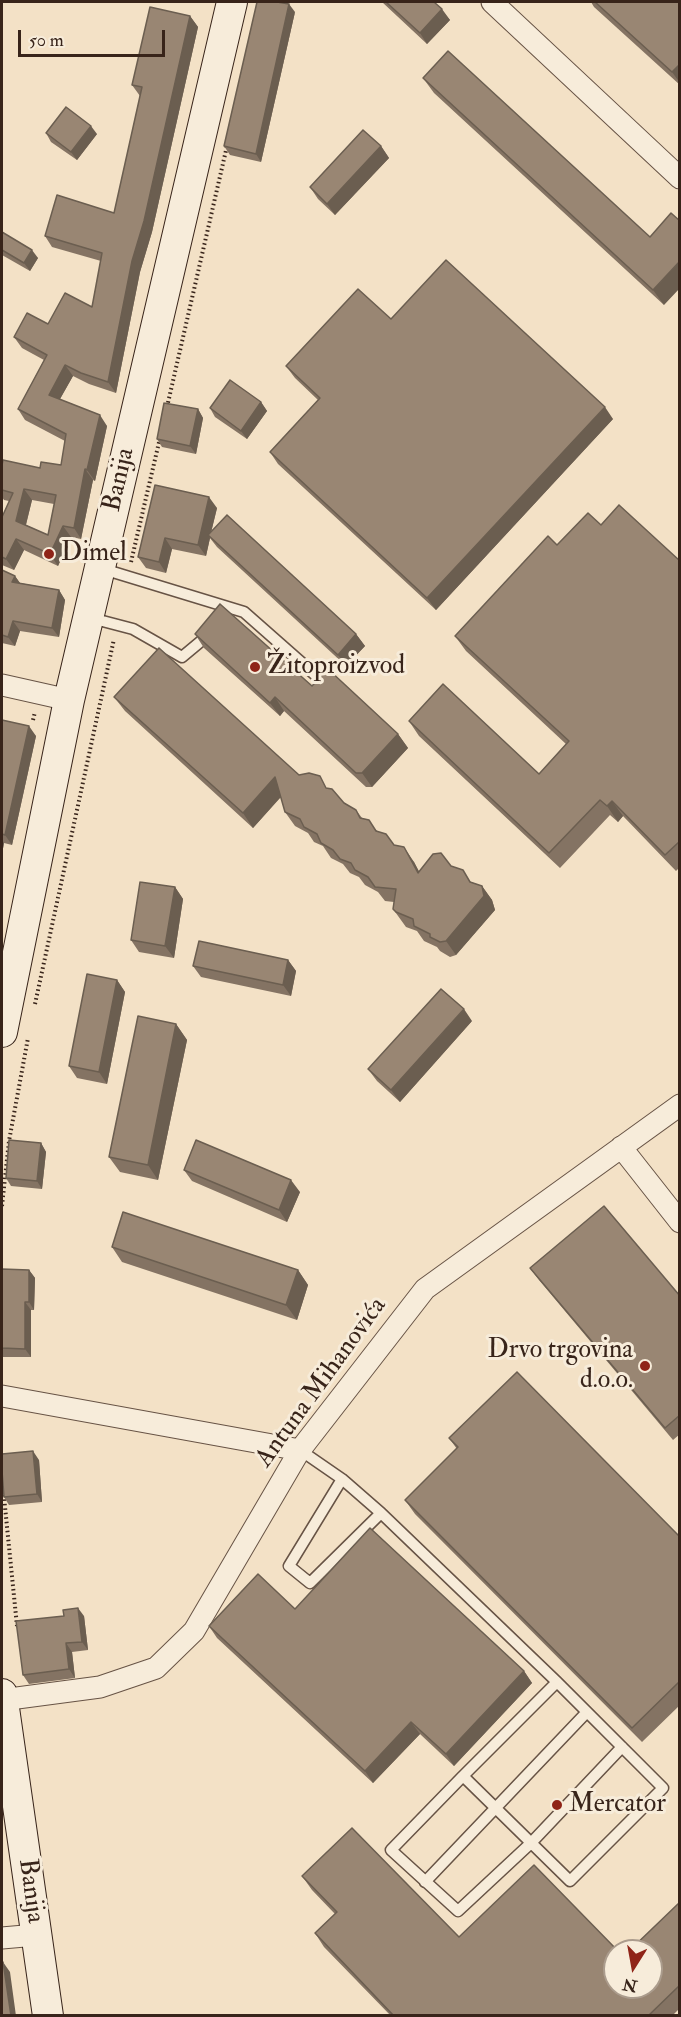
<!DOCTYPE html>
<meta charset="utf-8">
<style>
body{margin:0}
#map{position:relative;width:681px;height:2017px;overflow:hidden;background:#f3e1c6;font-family:"IM FELL Double Pica",serif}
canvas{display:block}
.frame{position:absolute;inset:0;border:3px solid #38241a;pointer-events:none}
.north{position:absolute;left:603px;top:1939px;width:60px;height:60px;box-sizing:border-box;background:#f7ecda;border:2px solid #ab9c8d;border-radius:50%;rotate:191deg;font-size:16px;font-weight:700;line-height:24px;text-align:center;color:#38241a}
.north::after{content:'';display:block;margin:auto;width:21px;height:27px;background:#8f2418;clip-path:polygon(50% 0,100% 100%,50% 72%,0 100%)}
.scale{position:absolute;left:18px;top:30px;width:147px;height:27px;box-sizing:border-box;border:3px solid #38241a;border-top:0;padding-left:8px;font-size:18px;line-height:21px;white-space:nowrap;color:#38241a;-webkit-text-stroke:4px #f7ecda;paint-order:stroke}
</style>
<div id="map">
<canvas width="681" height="2017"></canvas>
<div class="frame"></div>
<div class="north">N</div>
<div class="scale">50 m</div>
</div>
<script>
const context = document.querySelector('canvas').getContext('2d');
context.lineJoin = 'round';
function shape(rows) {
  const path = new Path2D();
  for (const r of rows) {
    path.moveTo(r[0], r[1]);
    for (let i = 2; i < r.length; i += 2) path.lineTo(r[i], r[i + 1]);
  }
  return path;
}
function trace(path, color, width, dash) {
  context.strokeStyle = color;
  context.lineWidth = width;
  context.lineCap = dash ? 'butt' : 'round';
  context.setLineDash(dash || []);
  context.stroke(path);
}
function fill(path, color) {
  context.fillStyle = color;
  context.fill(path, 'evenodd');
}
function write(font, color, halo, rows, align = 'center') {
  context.font = font + ' "IM FELL Double Pica",serif';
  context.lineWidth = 6;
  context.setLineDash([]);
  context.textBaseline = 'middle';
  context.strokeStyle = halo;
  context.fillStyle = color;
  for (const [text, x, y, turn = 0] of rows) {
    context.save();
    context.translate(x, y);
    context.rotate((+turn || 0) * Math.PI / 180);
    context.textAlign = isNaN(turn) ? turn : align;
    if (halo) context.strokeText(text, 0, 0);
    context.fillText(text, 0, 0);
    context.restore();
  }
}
const service = shape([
 [103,569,244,612,320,679],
 [91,618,133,629,182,657,206,637,208,631],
 [300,1450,342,1479,381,1513,310,1583,289,1566,342,1479],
 [381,1513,557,1682,663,1788,570,1881,463,1776,557,1682],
 [463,1776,391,1850,458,1911,531,1843,622,1747],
 [425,1882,587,1712]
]);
const minor = shape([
 [492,2,680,178],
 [2,685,69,700],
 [621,1147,680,1222],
 [2,1396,300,1450],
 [2,1700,100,1687,156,1668,194,1631,300,1450,425,1289,680,1105],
 [2,1938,36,1935]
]);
const secondary = shape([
 [2,1032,69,700,232,2],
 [2,1694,48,2016]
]);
trace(service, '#675345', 13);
trace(minor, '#675345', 23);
trace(secondary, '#38241a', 32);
trace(shape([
 [167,407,227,146],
 [131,562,160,438],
 [33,720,35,712],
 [35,1004,114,639],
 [2,1206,9,1141,28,1038],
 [2,1477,17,1626]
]), '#38241a', 4, [1.5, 3]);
trace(service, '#f7ecda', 10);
trace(minor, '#f7ecda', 21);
trace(secondary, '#f7ecda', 30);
fill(shape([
 [382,2,434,2,450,20,427,44],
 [591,2,680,2,680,85,594,7],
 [295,12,261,162,230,155,224,146],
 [190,16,198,27,152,232,140,272,116,393,89,384,73,376,60,399,107,426,95,481,93,480,81,539,71,537,58,566,24,550,14,570,2,565,2,517,9,501,4,500,2,497,2,465,40,468,61,465,65,441,25,420,18,409,44,360,22,348,14,337,92,307,101,261,52,247,45,236,114,213,140,96,132,85],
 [32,500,54,504,48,535,26,525],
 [423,78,650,237,664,305,434,93],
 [46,133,97,134,77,160,51,142],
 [381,146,389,158,335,215,318,199,310,187],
 [2,232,38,258,30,271,2,255],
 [391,319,613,419,436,610,278,464,270,452,318,400,295,378,286,366],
 [261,402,267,411,247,439,215,417,210,408],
 [198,409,203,418,196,454,162,447,157,439],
 [155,485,217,508,211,532,356,634,365,646,346,666,217,547,210,538,206,556,172,549,166,573,146,568,138,557],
 [601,525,680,561,680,867,676,871,623,816,618,822,610,815,560,868,419,736,409,721,539,774,566,744,466,651,455,636,557,545],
 [2,570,15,576,20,583,59,590,65,600,59,637,20,631,15,646,2,643],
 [195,634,312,686,398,734,408,748,372,787,366,787,284,711,280,716,204,648],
 [114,697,299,775,328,789,344,803,356,810,362,818,414,862,419,872,451,866,471,882,482,886,492,900,495,910,456,955,450,957,440,951,437,947,424,941,417,931,406,927,393,909,394,902,385,901,378,892,365,885,359,877,350,873,343,864,331,858,323,846,314,842,308,833,295,826,285,812,281,797,253,828,125,711],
 [2,720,36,736,12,845,4,843,2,854],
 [175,887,183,899,174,958,139,952,131,940],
 [288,960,296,971,291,996,201,977,193,966],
 [117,980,125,992,107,1084,77,1078,69,1066],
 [472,1021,400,1102,377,1081,368,1069],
 [176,1024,187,1040,158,1180,120,1172,109,1157],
 [41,1143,46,1152,42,1189,11,1186,6,1178],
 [184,1170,300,1192,287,1222,192,1181],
 [112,1247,298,1270,308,1285,297,1320,122,1262],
 [530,1268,680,1296,680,1434,673,1440,539,1280],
 [2,1269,29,1270,35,1278,34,1310,31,1310,31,1357,3,1357,2,1354],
 [449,1438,680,1537,680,1705,642,1742,415,1514,405,1500,457,1449],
 [39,1460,42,1502,9,1505,4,1497],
 [295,1609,524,1671,532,1683,454,1766,420,1734,373,1783,217,1638,209,1626],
 [84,1616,88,1650,72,1652,75,1678,29,1684,23,1675],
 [302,1876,459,1937,615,1987,680,1902,680,2008,672,2016,391,2016,324,1947,315,1933,335,1914,312,1890]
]), '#847363');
fill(shape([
 [289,4,295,12,261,162,256,154],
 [442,9,450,20,427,44,420,33],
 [190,16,198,27,152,232,140,272,116,393,108,382,132,261],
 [680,64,680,83,672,72],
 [91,126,97,134,77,160,71,152],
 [381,146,389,158,335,215,327,204],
 [32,250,38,258,30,271,24,263],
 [680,261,680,288,664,305,653,290],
 [65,365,73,376,56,406,49,395],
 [261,402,267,411,247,439,241,431],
 [605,407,613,419,436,610,427,598],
 [198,409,203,418,196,454,190,446],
 [100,415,107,426,95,481,87,470],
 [85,469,93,480,81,539,74,528],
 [24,489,32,500,24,532,16,521],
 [209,497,217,508,210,537,208,535,210,538,206,556,198,545],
 [63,526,71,537,58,566,50,554],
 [165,538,172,549,166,573,159,562],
 [16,539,24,550,14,570,6,559],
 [15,576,22,586,12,582],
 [59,590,65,600,59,637,52,628],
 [13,621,20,631,15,646,8,637],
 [356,634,365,646,346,666,338,655],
 [275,697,284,711,280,716,270,703],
 [29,726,36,736,12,845,5,835],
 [398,734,408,748,372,787,362,773],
 [275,777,285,792,253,828,243,813],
 [612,801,623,816,618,822,607,806],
 [2,839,4,843,2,854],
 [404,847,414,862,428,888,418,873],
 [482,886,492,900,495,910,456,955,446,941],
 [175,887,183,899,174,958,165,946],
 [288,960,296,971,291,996,283,985],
 [117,980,125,992,107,1084,99,1072],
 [464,1009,472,1021,400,1102,391,1090],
 [176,1024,187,1040,158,1180,148,1165],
 [41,1143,46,1152,42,1189,37,1181],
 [291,1180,300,1192,287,1222,279,1210],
 [29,1270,35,1278,34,1310,29,1302],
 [298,1270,308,1285,297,1320,286,1305],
 [25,1302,31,1310,31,1357,25,1349],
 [33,1451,39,1460,42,1502,37,1494],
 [78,1608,84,1616,88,1650,82,1642],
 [66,1643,72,1652,75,1678,69,1669],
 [524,1671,532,1683,454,1766,446,1754],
 [411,1722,420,1734,373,1783,365,1771],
 [3,1962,10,1972,16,2016,11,2016]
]), '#6b5e50');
const building = shape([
 [257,2,277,2,289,4,256,154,224,146,257,2],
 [386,2,434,2,442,9,420,33,386,2],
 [595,2,680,2,680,64,672,72,595,2],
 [150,7,190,16,144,221,132,261,108,382,81,373,65,365,49,395,100,415,87,470,85,469,74,528,63,526,50,554,16,539,6,559,2,557,2,517,13,493,2,490,2,465,3,460,40,468,41,462,61,465,66,434,18,409,47,355,14,337,27,313,48,324,65,293,92,307,102,253,45,236,57,195,114,213,142,87,132,85,150,7],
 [24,489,56,495,48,535,16,521,24,489],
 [448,51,650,237,671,213,680,221,680,261,653,290,423,78,448,51],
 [66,107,91,126,71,152,46,133,66,107],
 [363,130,381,146,327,204,310,187,363,130],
 [2,232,32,250,24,263,2,250,2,232],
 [446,260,605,407,427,598,270,452,320,398,286,366,358,289,391,319,446,260],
 [230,380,261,402,241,431,210,408,230,380],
 [164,403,198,409,190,446,157,439,164,403],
 [155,485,209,497,198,545,165,538,159,562,138,557,155,485],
 [619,505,680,561,680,841,665,855,612,801,607,806,600,800,549,853,409,721,443,684,539,774,569,741,455,636,548,536,557,545,588,513,601,525,619,505],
 [227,515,356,634,338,655,208,535,227,515],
 [2,570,15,576,12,582,59,590,52,628,13,621,8,637,2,635,2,570],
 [220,604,312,686,328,669,398,734,362,773,356,773,275,697,270,703,195,634,220,604],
 [159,648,299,775,309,773,320,776,326,788,332,789,344,803,356,810,360,818,369,820,376,831,386,834,394,845,404,847,418,873,433,854,441,853,451,866,463,870,470,882,482,886,484,896,446,941,440,942,430,937,430,934,414,926,413,919,396,912,393,909,396,889,375,887,368,877,355,870,351,863,340,859,333,850,321,843,317,834,304,827,300,819,285,812,275,777,243,813,114,697,159,648],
 [2,720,29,726,5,835,2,834,2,720],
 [140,882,175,887,165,946,131,940,140,882],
 [199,941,288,960,283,985,193,966,199,941],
 [87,974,117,980,99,1072,69,1066,87,974],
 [441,989,464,1009,391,1090,368,1069,441,989],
 [138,1016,176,1024,148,1165,109,1157,138,1016],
 [9,1140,41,1143,37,1181,6,1178,9,1140],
 [196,1140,291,1180,279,1210,184,1170,196,1140],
 [604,1206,680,1296,680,1415,665,1428,530,1268,604,1206],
 [123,1212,298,1270,286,1305,112,1247,123,1212],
 [2,1269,29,1270,29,1302,25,1302,25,1349,2,1348,2,1269],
 [517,1372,680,1537,680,1681,632,1728,405,1500,458,1447,449,1438,517,1372],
 [33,1451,37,1494,4,1497,2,1471,2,1454,33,1451],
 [370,1528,524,1671,446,1754,411,1722,365,1771,209,1626,258,1574,295,1609,370,1528],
 [78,1608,82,1642,66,1643,69,1669,23,1675,16,1621,64,1616,63,1610,78,1608],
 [352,1828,459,1937,534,1865,618,1951,615,1951,615,1987,651,1987,651,1951,629,1951,680,1902,680,1985,648,2016,394,2016,315,1933,337,1912,302,1876,352,1828],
 [3,1962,11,2016,2,2016,2,1963,3,1962]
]);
fill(building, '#998673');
trace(building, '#6b5e50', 1.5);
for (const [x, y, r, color] of [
 [49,554,6,"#8f2418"],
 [255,667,6,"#8f2418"],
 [645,1366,6,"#8f2418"],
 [557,1805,6,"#8f2418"]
]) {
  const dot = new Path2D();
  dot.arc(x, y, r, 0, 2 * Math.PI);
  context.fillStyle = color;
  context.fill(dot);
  trace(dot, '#f7ecda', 2);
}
write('26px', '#38241a', '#f7ecda', [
 ["Banija",120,480,-77],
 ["Antuna Mihanovića",322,1383,-54],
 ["Banija",30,1891,82]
]);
write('26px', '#38241a', '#f7ecda', [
 ["Dimel",61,554],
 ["Žitoproizvod",267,667],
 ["Drvo trgovina",633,1351,"right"],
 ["d.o.o.",633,1381,"right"],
 ["Mercator",569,1805]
], 'left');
</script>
